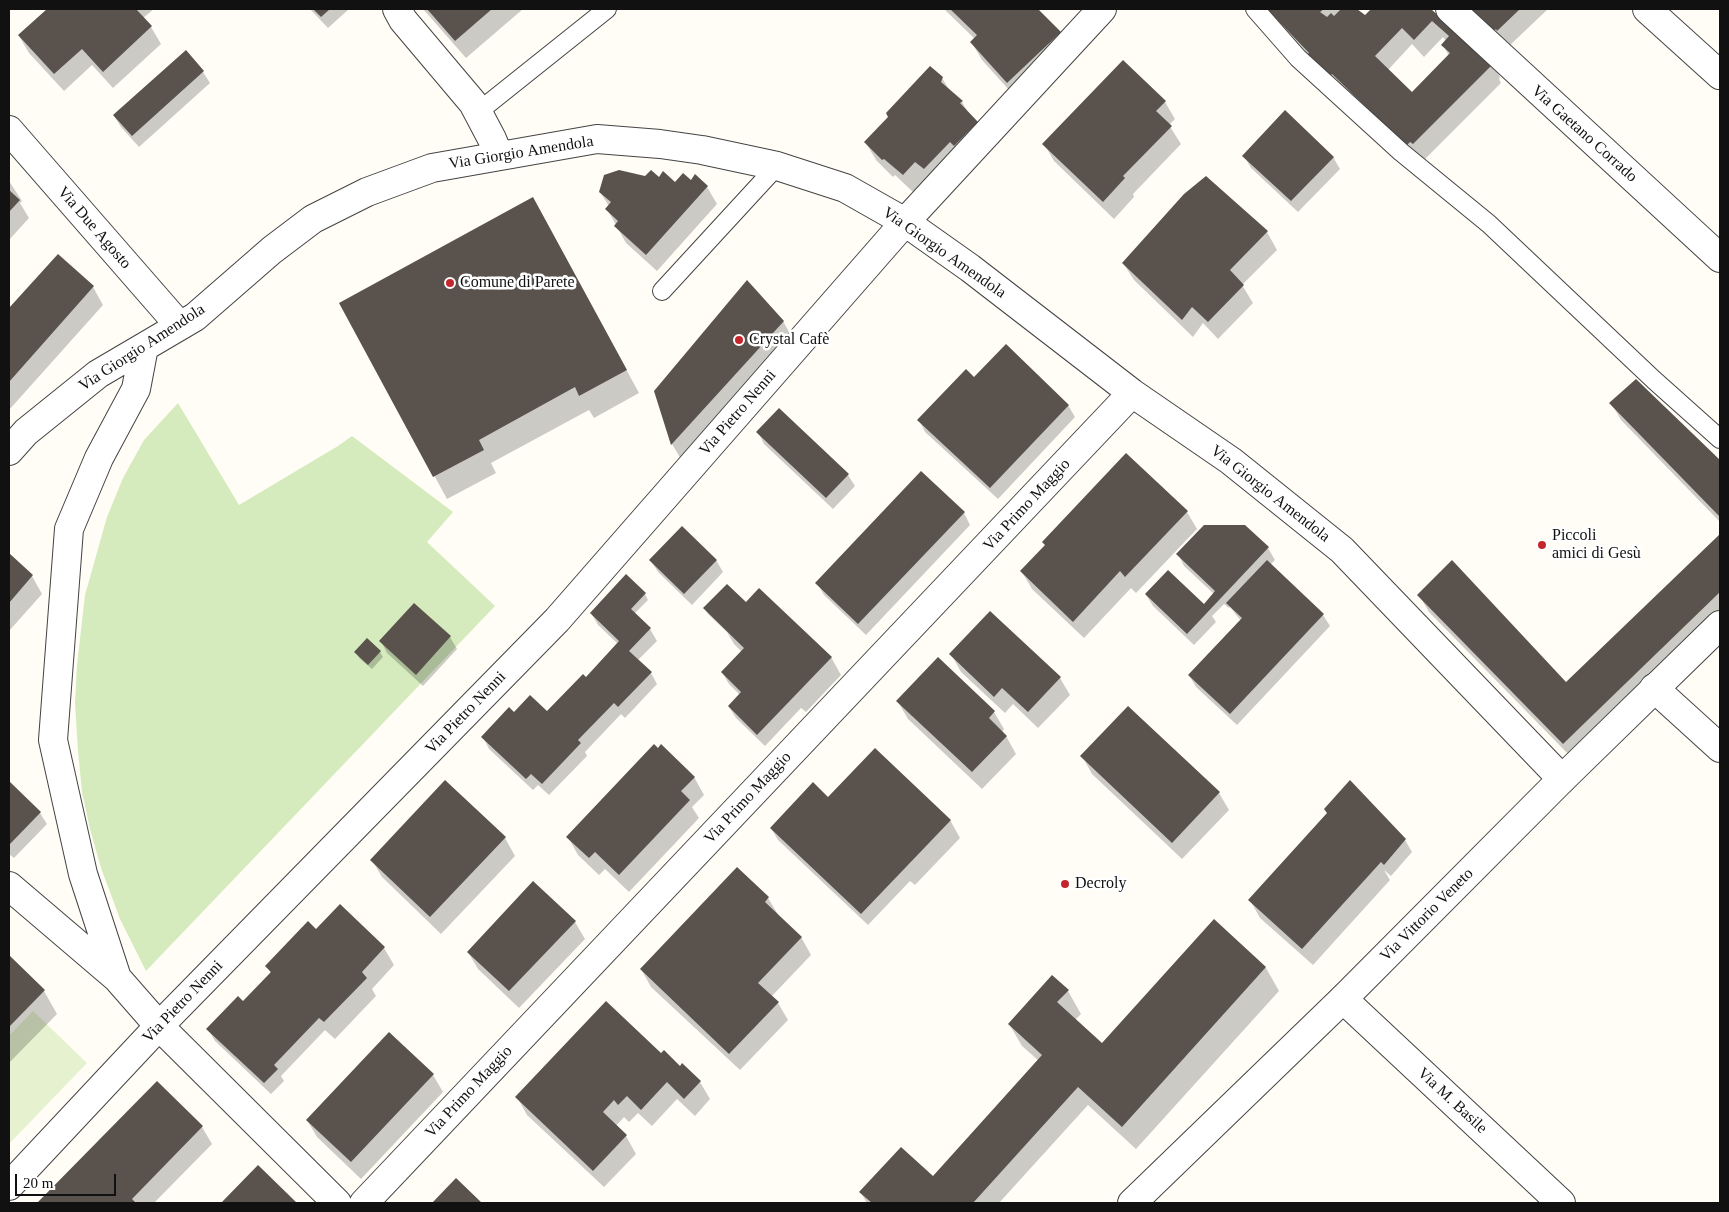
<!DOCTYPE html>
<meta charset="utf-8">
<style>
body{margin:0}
#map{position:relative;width:1729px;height:1212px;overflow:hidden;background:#fffdf5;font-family:"Times New Roman",serif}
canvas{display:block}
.frame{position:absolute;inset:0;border:10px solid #111;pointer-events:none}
.scale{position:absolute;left:15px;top:1174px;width:101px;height:22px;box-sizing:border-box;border:2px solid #111;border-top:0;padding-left:6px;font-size:15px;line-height:18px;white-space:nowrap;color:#111;-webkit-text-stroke:4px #fff;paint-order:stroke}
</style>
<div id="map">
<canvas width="1729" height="1212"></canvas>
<div class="frame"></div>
<div class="scale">20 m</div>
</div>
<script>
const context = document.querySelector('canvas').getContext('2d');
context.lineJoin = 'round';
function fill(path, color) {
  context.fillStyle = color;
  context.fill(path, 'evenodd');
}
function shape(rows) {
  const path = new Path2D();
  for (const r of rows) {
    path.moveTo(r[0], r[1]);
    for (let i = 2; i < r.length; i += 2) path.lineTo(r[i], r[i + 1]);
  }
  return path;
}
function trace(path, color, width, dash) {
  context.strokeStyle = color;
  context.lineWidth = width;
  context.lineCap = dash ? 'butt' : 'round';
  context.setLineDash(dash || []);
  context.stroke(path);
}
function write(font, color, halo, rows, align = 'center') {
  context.font = font + ' "Times New Roman",serif';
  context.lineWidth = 5;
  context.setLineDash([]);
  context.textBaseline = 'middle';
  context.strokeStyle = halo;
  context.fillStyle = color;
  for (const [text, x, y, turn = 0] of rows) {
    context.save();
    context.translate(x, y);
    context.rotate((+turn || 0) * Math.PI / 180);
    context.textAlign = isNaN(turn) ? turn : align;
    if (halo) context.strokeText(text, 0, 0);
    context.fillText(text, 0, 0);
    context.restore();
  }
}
fill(shape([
 [178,403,239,505,338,446,352,436,453,512,427,542,495,606,146,971,120,919,101,868,90,829,82,792,78,751,75,703,77,665,85,595,107,517,123,478,144,440]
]), '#d5ebbd');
fill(shape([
 [33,1011,87,1063,9,1144,9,1036]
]), '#e6f2cf');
fill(shape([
 [48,9,154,9,143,18,151,27,161,44,113,88,92,65,64,91,29,53,19,36],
 [310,9,349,9,328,28],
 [423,9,523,9,466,58],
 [944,9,1036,9,1060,32,1070,50,1018,100,982,60,972,43,975,39],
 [1265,9,1340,9,1341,11,1343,9,1355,9,1365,17,1373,9,1430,9,1490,60,1500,77,1499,79,1501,83,1423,161,1340,93],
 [1443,37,1446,41,1443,45,1449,56,1412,93,1388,70,1412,44,1424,57],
 [1464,9,1548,9,1508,47],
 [203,72,210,83,139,147,121,127,114,116],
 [942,78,950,91,962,102,969,114,977,122,987,140,926,179,913,192,895,175,893,177,876,160,866,143],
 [1165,102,1175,119,1169,125,1181,144,1133,194,1134,197,1114,219,1054,161,1044,144],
 [1244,156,1333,157,1340,169,1298,212,1251,168],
 [695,176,707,187,717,204,657,271,626,243,607,209,609,206,600,192,691,182],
 [1206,177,1267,232,1277,250,1242,285,1253,303,1218,339,1203,323,1193,337,1134,280,1123,263],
 [9,181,22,201,20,203,29,218,9,240],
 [546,222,639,393,594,418,589,410,491,463,496,473,447,499,340,303],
 [58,255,93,287,103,305,9,410,9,310],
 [783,321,793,339,682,461,672,444,655,391],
 [1636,380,1720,462,1720,522,1621,420,1611,403],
 [1068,405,1075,417,998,499,925,432,919,420],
 [758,432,848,475,855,486,833,509,764,444],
 [1187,512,1197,529,1136,593,1131,588,1084,638,1032,589,1022,572],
 [964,513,970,525,866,635,824,595,817,583],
 [1245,526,1268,548,1275,560,1270,565,1323,615,1330,626,1237,725,1196,687,1189,675,1241,621,1230,607,1229,608,1224,604,1212,616,1216,622,1194,645,1153,606,1146,595,1204,606,1214,594,1184,566,1178,554],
 [1720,536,1720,619,1574,760,1429,612,1419,595,1566,684],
 [9,555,32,576,42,594,9,631],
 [716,560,723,572,692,605,658,572,651,561],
 [626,576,645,594,648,600,634,614,650,629,657,641,638,660,651,673,657,684,625,718,621,714,585,752,587,756,549,795,538,785,533,790,489,749,483,737,514,713,547,713,586,679,618,644,598,625,591,613],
 [414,604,450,637,457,649,423,686,387,653,381,641],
 [705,609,831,657,841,675,806,712,801,708,765,746,736,718,729,707,740,695,729,684,722,672,742,652,734,644,727,632,708,614],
 [356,652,380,652,383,657,372,669,359,658],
 [951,654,1060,678,1070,695,1038,728,1013,704,1005,713,961,672],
 [898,702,994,712,1004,729,1002,732,1006,736,1016,754,982,789,908,719],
 [1082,756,1219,793,1229,810,1182,859,1092,774],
 [694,777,704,795,692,807,699,818,629,892,605,869,599,875,578,855,568,837],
 [446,782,505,838,515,856,441,934,382,877,372,860],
 [9,783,40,813,47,824,14,858,9,854],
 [828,798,950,820,960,838,915,885,910,881,868,925,778,840,771,828],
 [1405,840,1412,852,1391,876,1384,870,1390,880,1313,965,1260,918,1250,900],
 [768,898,779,916,801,937,811,955,771,997,778,1003,788,1020,740,1070,651,987,641,969],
 [340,906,384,948,394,965,372,989,376,996,335,1039,325,1030,281,1076,284,1081,271,1094,215,1041,208,1029,243,1003,271,974,267,966,316,931],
 [1214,921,1266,968,1279,991,1136,1149,1088,1105,999,1203,867,1203,861,1193,933,1178,1039,1061,1022,1046,1009,1024,1068,991,1081,1014,1075,1020,1102,1044],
 [575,922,585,939,519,1008,478,969,468,952],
 [9,957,44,991,57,1014,9,1063],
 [661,1055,700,1082,710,1099,695,1116,677,1099,652,1126,638,1113,629,1122,624,1117,616,1126,626,1136,636,1154,604,1187,527,1115,517,1097],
 [433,1075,443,1092,361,1179,317,1137,307,1120],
 [157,1082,202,1127,212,1144,154,1203,39,1203],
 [258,1167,295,1203,222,1203]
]), '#0003');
fill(shape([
 [47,9,136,9,152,26,103,72,82,49,54,74,18,35],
 [313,9,330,9,321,17],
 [427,9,492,9,455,41],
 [950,9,1038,9,1061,32,1007,83,970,42,977,35],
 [1267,9,1324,9,1320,12,1327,17,1331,13,1334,16,1341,9,1357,9,1365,15,1371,9,1431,9,1492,65,1413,144,1410,142,1406,146,1332,74,1330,76,1306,55,1309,53],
 [1432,21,1449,36,1441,45,1450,53,1412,92,1375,56,1402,28,1414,40],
 [1468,9,1520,9,1497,31,1496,29,1493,32],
 [186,50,204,71,132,136,113,115],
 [1123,60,1166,101,1156,111,1172,126,1123,176,1125,178,1103,202,1042,144],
 [930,66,943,77,941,82,963,101,960,103,978,122,954,146,950,142,924,169,915,162,903,175,884,159,882,160,864,142,888,117,886,113],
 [1285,110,1334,157,1291,201,1242,156],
 [619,170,645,176,651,170,659,177,663,171,675,182,683,173,691,180,695,174,708,186,646,255,614,226,618,221,605,209,611,202,599,192,604,175],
 [1206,176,1268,231,1230,270,1244,285,1208,322,1192,307,1182,320,1122,263,1184,194],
 [9,190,20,200,9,212],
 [533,197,627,370,579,396,575,387,479,440,484,450,433,477,339,303],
 [58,254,94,286,9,382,9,308],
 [747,280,784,321,671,445,654,391],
 [1006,344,1069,405,990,488,917,420,966,369,974,377],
 [1636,379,1720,460,1720,517,1609,403],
 [779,408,849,474,826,498,756,432],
 [1126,453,1188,511,1125,577,1120,571,1073,622,1020,571,1045,545,1042,542],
 [921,471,965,512,858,624,815,583],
 [1204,525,1245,525,1269,547,1187,634,1145,594,1168,570,1204,604,1215,591,1176,554],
 [682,526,717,560,684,594,649,560],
 [1720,534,1720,592,1563,744,1417,595,1452,560,1566,682],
 [9,553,33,575,9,603],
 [1267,560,1324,614,1230,714,1188,675,1242,618,1226,603],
 [626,574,646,593,631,609,651,628,629,651,652,672,618,707,614,703,578,740,581,743,542,784,531,774,526,779,481,737,509,707,514,712,530,695,547,711,583,674,586,677,619,641,590,613],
 [727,584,746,602,759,588,832,657,757,735,728,706,741,692,721,672,744,648,703,608],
 [414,603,451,636,416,675,379,641],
 [990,611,1061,677,1028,712,1002,688,994,697,949,654],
 [367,638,381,651,368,665,354,652],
 [938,657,995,711,989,718,1007,736,972,772,896,701],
 [1128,706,1220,792,1172,843,1080,756],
 [654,744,658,748,661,744,695,777,681,791,690,800,619,875,595,852,589,858,566,837],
 [875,748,951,820,861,914,770,828,813,782,828,797],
 [445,780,506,837,430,917,370,860],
 [1350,780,1406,839,1384,865,1381,862,1302,949,1248,900,1327,813,1324,809],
 [9,781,41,812,9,845],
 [737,867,769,897,765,902,802,937,758,983,779,1002,729,1054,640,969],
 [533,881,576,921,509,991,467,952],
 [340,904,385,947,362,972,367,978,324,1022,319,1018,274,1065,278,1069,264,1083,206,1029,238,996,243,1001,271,972,265,966,308,921,316,929],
 [1214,919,1266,967,1122,1127,1078,1087,973,1203,872,1203,859,1192,901,1147,933,1176,1042,1055,1008,1024,1052,975,1069,990,1057,1002,1102,1043],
 [9,955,45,990,9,1027],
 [606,1001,661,1053,664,1050,680,1066,682,1063,701,1081,684,1099,667,1082,641,1110,627,1096,618,1105,614,1100,603,1112,627,1135,593,1171,515,1097],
 [389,1032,434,1074,351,1162,306,1120],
 [157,1081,203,1126,132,1199,136,1203,37,1203],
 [258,1165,297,1203,221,1203],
 [456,1178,482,1203,432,1203]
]), '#5a524d');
const service = shape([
 [1255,9,1298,58,1401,152,1489,224,1654,380,1720,439],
 [478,112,607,9],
 [662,291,777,166]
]);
const minor = shape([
 [397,9,403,20,473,103,492,139,499,156],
 [1450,9,1720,258],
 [1647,9,1720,75],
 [9,130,179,325],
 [9,451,26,432,98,374,195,317,272,250,313,219,367,192,432,168,597,139,660,144,702,150,777,166,845,188,905,222,970,268,1132,393,1231,461,1342,550,1562,779],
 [1654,688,1720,748],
 [9,886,117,978,159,1026,337,1203],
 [117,978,83,874,53,740,69,529,99,458,136,389,144,347],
 [1343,999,1561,1203],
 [9,1186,159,1026,557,620,905,222,1102,9],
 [364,1203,1132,393]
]);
const tertiary = shape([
 [1132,1203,1343,999,1562,779,1720,625]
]);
trace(service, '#444', 20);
trace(minor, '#444', 30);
trace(tertiary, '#444', 30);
trace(service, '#fff', 18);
trace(minor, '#fff', 28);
trace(tertiary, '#fff', 28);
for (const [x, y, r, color] of [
 [450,283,5,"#c4262e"],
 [739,340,5,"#c4262e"],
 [1542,545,5,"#c4262e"],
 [1065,884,5,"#c4262e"]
]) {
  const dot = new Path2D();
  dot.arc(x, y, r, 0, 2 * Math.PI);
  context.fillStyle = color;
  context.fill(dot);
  trace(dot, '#fff', 2);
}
write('16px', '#111', '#fff', [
 ["Via Gaetano Corrado",1584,134,42],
 ["Via Giorgio Amendola",521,153,-9],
 ["Via Due Agosto",94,228,49],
 ["Via Giorgio Amendola",944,253,35],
 ["Via Giorgio Amendola",142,348,-33],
 ["Via Pietro Nenni",738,413,-49],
 ["Via Giorgio Amendola",1270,494,38],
 ["Via Primo Maggio",1027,505,-47],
 ["Via Pietro Nenni",466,713,-46],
 ["Via Primo Maggio",748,798,-47],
 ["Via Vittorio Veneto",1427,915,-45],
 ["Via Pietro Nenni",183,1002,-46],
 ["Via Primo Maggio",469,1092,-47],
 ["Via M. Basile",1452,1101,43]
]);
write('16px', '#111', '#fff', [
 ["Comune di Parete",460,283],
 ["Crystal Cafè",749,340],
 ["Piccoli",1552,536],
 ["amici di Gesù",1552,554],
 ["Decroly",1075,884]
], 'left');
</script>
